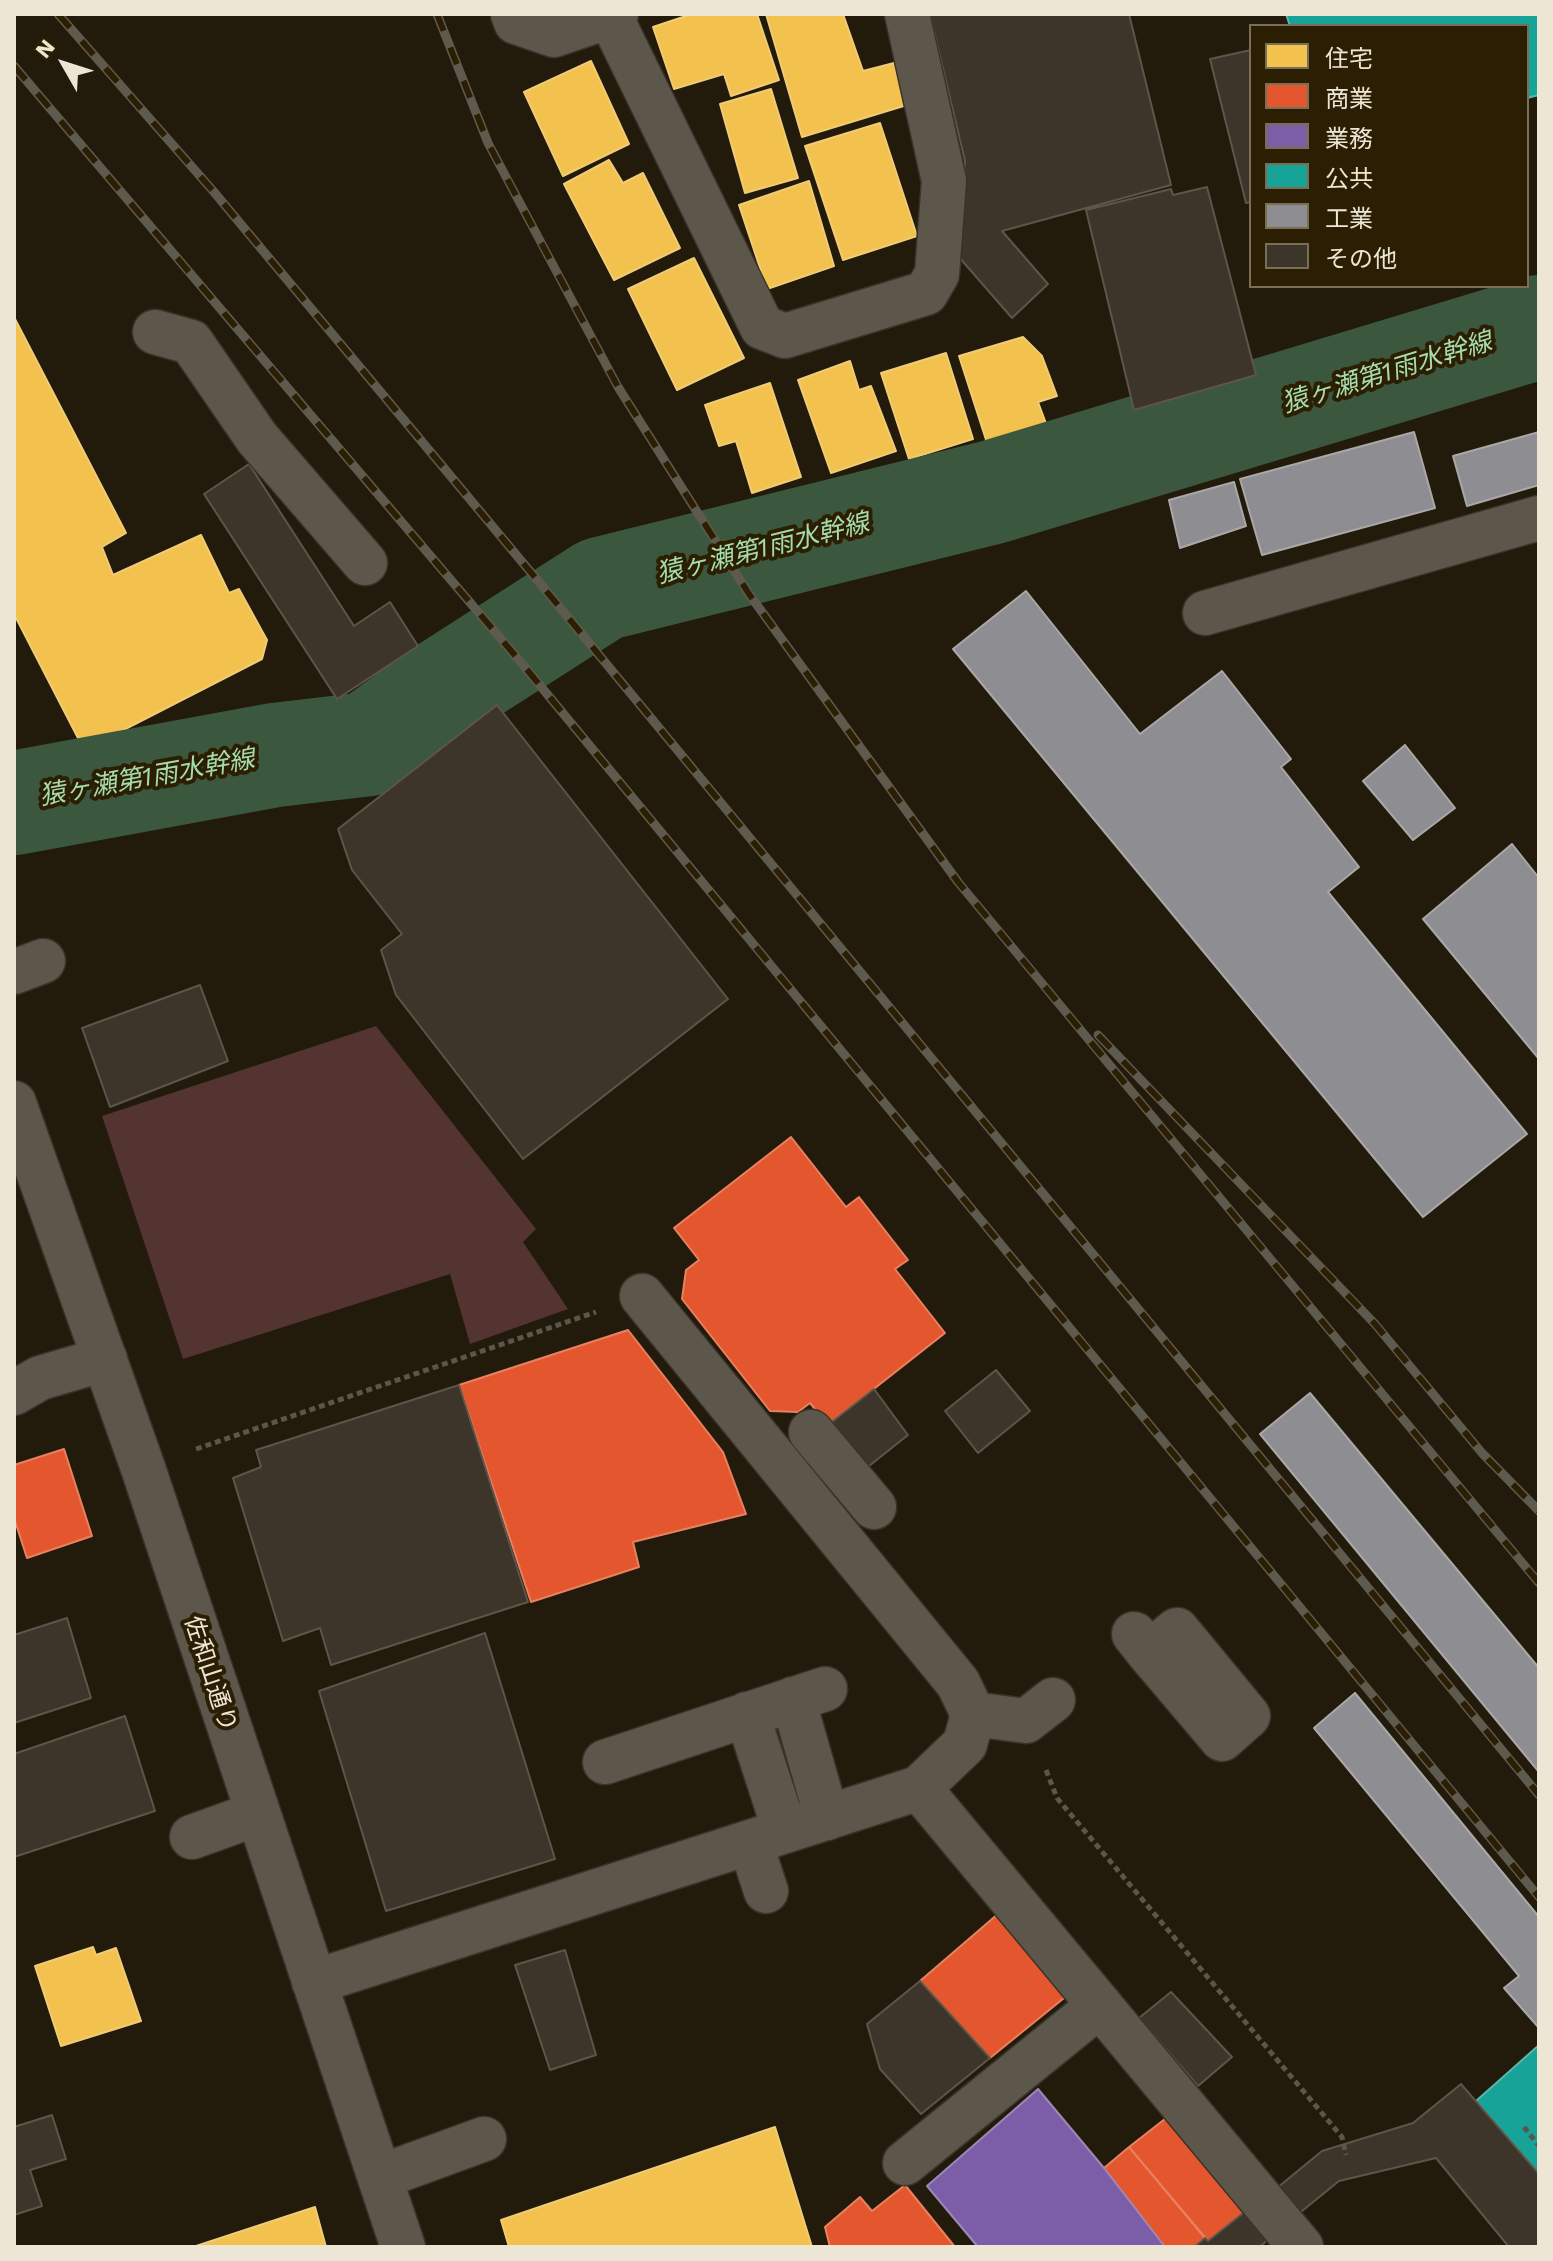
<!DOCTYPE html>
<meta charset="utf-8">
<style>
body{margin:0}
#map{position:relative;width:1553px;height:2261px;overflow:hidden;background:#221a0b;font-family:"Work Sans","Noto Sans JP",sans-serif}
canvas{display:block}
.frame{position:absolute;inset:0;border:16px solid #eee6d5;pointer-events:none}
.legend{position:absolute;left:1249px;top:24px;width:280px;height:264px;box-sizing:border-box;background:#2b1e02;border:2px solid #796e56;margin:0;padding:10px 14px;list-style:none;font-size:24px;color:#eee6d5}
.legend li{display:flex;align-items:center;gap:16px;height:40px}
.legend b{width:40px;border:2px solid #796e56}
.north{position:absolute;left:24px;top:24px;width:80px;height:80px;-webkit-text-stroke:6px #2b1e02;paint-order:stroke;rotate:309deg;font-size:22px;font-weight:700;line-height:32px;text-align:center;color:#eee6d5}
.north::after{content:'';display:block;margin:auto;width:28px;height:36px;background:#eee6d5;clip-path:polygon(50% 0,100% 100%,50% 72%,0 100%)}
</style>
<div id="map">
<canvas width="1553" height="2261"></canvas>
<div class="frame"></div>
<ul class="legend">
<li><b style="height:22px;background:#f2c14e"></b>住宅</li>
<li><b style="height:22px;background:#e4572e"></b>商業</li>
<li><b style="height:22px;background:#7b5ea7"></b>業務</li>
<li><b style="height:22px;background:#17a398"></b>公共</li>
<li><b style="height:22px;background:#8d8d92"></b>工業</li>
<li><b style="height:22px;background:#3d342a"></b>その他</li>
</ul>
<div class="north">N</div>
</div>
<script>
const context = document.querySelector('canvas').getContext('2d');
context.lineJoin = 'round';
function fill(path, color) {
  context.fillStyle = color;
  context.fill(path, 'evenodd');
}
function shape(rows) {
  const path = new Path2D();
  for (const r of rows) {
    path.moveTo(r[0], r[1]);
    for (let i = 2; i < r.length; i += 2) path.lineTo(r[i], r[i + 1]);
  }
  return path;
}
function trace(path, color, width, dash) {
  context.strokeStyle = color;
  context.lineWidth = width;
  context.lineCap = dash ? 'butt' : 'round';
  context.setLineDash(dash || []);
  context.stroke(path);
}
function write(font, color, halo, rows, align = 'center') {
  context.font = font + ' "Work Sans","Noto Sans JP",sans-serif';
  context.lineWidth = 8;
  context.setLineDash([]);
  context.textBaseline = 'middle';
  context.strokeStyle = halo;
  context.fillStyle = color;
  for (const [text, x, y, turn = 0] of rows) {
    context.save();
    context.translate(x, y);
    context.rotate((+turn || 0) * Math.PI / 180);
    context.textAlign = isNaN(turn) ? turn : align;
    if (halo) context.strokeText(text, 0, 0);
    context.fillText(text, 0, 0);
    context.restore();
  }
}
fill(shape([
 [376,1026,536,1229,523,1242,568,1309,470,1344,450,1274,183,1359,102,1116]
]), '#533431');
const homes = shape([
 [692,14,757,14,779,80,731,96,724,74,674,89,653,27,692,14],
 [766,14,843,14,863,71,894,63,907,105,802,137,766,14],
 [591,61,629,144,563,176,524,92,591,61],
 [771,89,798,178,745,193,720,104,771,89],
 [880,123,917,236,843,260,805,146,880,123],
 [609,160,623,183,643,173,680,248,614,280,564,184,609,160],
 [809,181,834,266,767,289,739,205,809,181],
 [694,258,744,358,677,390,628,289,694,258],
 [14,317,126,533,102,547,113,575,201,535,229,593,239,589,267,640,262,659,98,743,79,740,14,614,14,317],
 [1023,337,1042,356,1057,396,1038,402,1048,429,989,449,959,356,1023,337],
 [946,353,973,439,909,459,881,373,946,353],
 [850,361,859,390,871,386,896,451,831,473,798,380,850,361],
 [770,383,801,477,752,493,736,441,719,446,705,405,770,383],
 [93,1947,96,1955,116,1948,141,2021,61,2046,35,1966,93,1947],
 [775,2127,812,2247,509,2247,501,2220,775,2127],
 [315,2207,326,2247,193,2247,315,2207]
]);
fill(homes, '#f2c14e');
trace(homes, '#f1cc76', 2);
const shops = shape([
 [791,1137,846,1207,859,1197,908,1260,895,1269,945,1333,828,1425,810,1403,798,1412,770,1411,682,1299,686,1270,699,1260,674,1228,791,1137],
 [628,1330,723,1452,746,1514,633,1542,639,1567,531,1602,459,1385,628,1330],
 [64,1449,92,1536,27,1558,14,1518,14,1465,64,1449],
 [999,1913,1069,1994,990,2058,920,1981,999,1913],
 [1170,2115,1247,2210,1208,2241,1129,2147,1170,2115],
 [1129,2147,1205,2238,1194,2247,1165,2247,1104,2168,1129,2147],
 [905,2185,955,2247,830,2247,825,2227,860,2197,872,2211,905,2185]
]);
fill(shops, '#e4572e');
trace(shops, '#e78260', 2);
const offices = shape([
 [1038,2089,1104,2168,1165,2247,978,2247,927,2186,1038,2089]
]);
fill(offices, '#7b5ea7');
trace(offices, '#9e87b5', 2);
const public = shape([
 [1286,14,1539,14,1539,95,1527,98,1527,26,1290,26,1286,14],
 [1539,2045,1539,2174,1476,2101,1539,2045]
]);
fill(public, '#17a398');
trace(public, '#58b7aa', 2);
const industry = shape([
 [1414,432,1435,508,1262,555,1240,479,1414,432],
 [1539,432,1539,485,1467,506,1453,456,1539,432],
 [1234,482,1246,526,1180,548,1169,500,1234,482],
 [1026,591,1140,734,1222,671,1291,759,1281,767,1359,867,1328,892,1527,1134,1423,1217,953,649,1026,591],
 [1405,745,1455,808,1413,840,1363,781,1405,745],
 [1512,844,1539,878,1539,1059,1423,919,1512,844],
 [1310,1393,1539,1668,1539,1772,1260,1434,1310,1393],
 [1355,1693,1539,1917,1539,2028,1504,1988,1519,1976,1314,1728,1355,1693]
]);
fill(industry, '#8d8d92');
trace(industry, '#aaa8a6', 2);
trace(shape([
 [14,803,275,755,369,744,440,692,601,589,993,492,1539,327]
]), '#3b573d', 104);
const building = shape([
 [930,14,1129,14,1171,185,1002,231,1048,284,1012,318,958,256,965,161,930,14],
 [1251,50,1251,202,1246,203,1210,59,1251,50],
 [1207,187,1256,375,1134,410,1086,210,1171,189,1173,195,1207,187],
 [249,464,354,626,390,602,418,646,337,699,204,494,249,464],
 [497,705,728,999,523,1159,396,995,381,950,402,934,352,870,338,829,497,705],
 [200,985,228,1061,110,1107,82,1028,200,985],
 [996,1370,1030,1411,978,1453,945,1411,996,1370],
 [459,1385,528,1602,331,1665,320,1628,283,1641,233,1478,261,1467,256,1450,459,1385],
 [874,1389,908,1435,864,1470,828,1425,874,1389],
 [67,1618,91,1698,14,1723,14,1635,67,1618],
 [485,1633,555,1859,386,1911,319,1691,485,1633],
 [125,1716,155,1811,14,1857,14,1754,125,1716],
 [565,1950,596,2055,550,2070,515,1965,565,1950],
 [920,1981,990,2058,921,2114,880,2069,867,2024,920,1981],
 [1171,1992,1232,2057,1198,2086,1139,2018,1171,1992],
 [1461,2084,1539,2174,1539,2247,1509,2247,1436,2158,1339,2181,1270,2237,1249,2211,1322,2151,1413,2123,1461,2084],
 [52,2115,66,2159,30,2170,42,2206,14,2215,14,2127,52,2115],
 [1247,2210,1270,2237,1260,2247,1194,2247,1205,2238,1208,2241,1247,2210]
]);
fill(building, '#3d342a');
trace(building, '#5e554a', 2);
const minor = shape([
 [513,14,516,22,554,35,616,14],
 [610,16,762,327,785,336,926,293,937,274,944,181,907,14],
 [155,332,191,342,257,438,365,563],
 [1205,613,1539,518],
 [14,972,43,961],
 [14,1103,143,1468,403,2247],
 [14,1393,40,1378,105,1359],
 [811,1432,874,1507],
 [1134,1634,1149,1653,1222,1739,1248,1716,1177,1630,1149,1653],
 [793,1699,827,1818],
 [747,1714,785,1831],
 [973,1714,1026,1721,1053,1700],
 [605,1762,825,1689],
 [919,1788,1301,2247],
 [192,1837,256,1814],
 [750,1842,766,1891],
 [314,1982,919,1788,965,1744,973,1714,958,1683,642,1296],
 [905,2163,1100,2005],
 [380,2177,484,2139]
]);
trace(minor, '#393329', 47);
trace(shape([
 [196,1449,596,1312],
 [1046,1770,1057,1798,1342,2137,1346,2155],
 [1524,2127,1539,2146]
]), '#5b564c', 5, [6, 4]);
trace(minor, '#5c564b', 44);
const rail = shape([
 [58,14,214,192,538,581,1539,1795],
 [437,14,488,143,618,387,749,594,958,882,1539,1583],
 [14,66,524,666,1539,1897],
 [1098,1035,1375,1324,1482,1453,1539,1511]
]);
trace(rail, '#5f5a4e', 9);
trace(rail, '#2b1e02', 6, [18]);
write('24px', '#eee6d5', '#2b1e02', [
 ["佐和山通り",210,1674,72]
]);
write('italic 26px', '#a5dcac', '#2b1e02', [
 ["猿ヶ瀬第1雨水幹線",1387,373,-17],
 ["猿ヶ瀬第1雨水幹線",763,549,-14],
 ["猿ヶ瀬第1雨水幹線",147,778,-10]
]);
</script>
